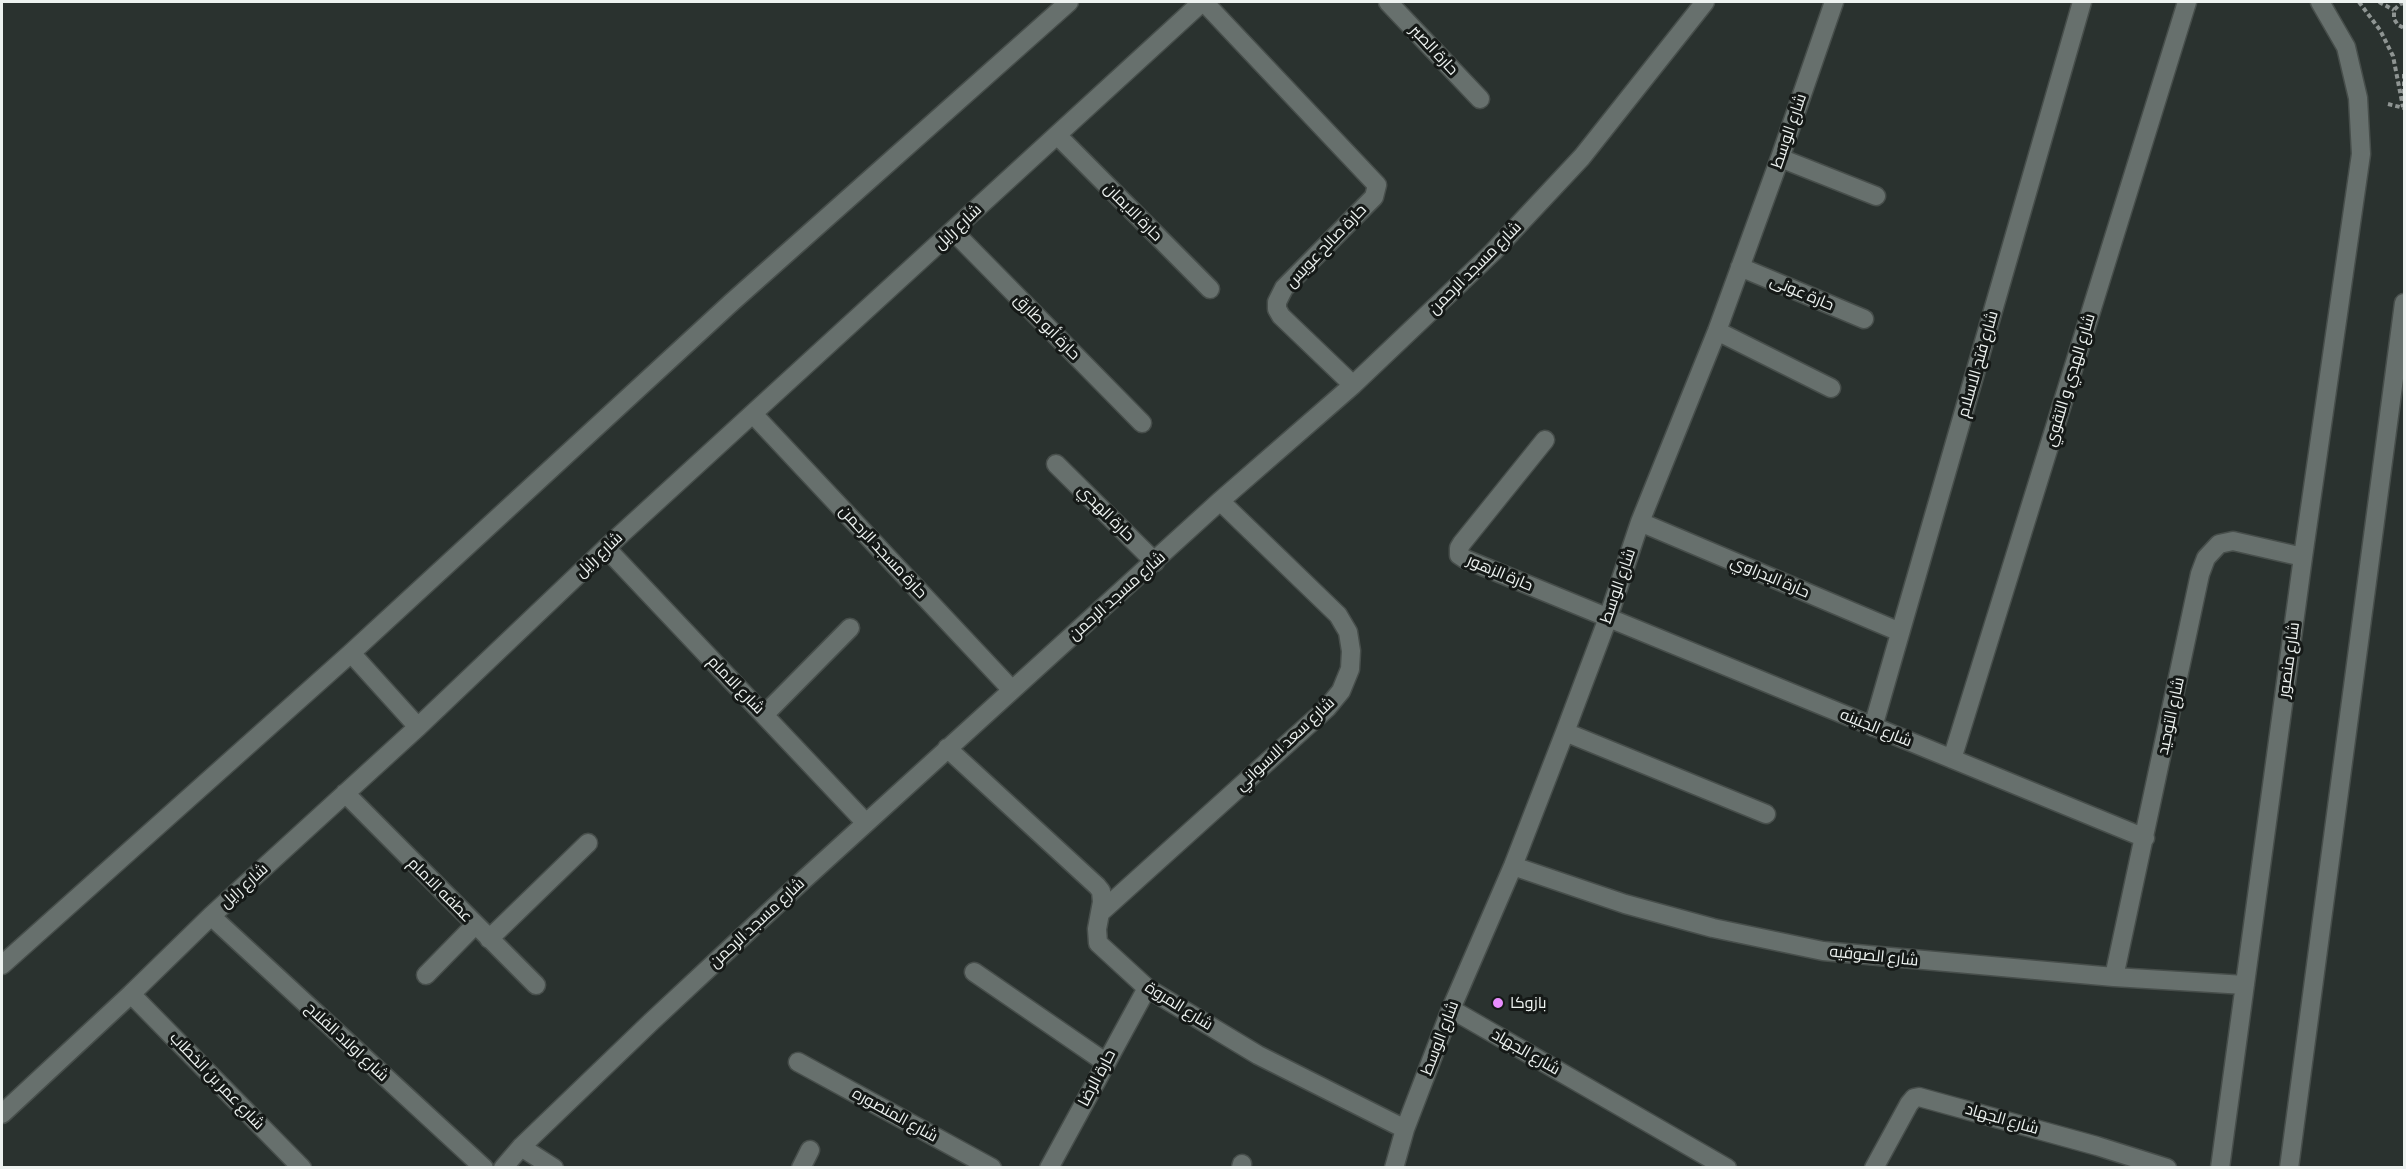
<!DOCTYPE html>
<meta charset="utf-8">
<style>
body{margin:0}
#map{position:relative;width:2406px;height:1169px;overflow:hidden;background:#2a322f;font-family:"Crimson Pro",serif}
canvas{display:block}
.frame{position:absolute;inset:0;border:3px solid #edf2f0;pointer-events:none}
</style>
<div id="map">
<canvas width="2406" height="1169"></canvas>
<div class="frame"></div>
</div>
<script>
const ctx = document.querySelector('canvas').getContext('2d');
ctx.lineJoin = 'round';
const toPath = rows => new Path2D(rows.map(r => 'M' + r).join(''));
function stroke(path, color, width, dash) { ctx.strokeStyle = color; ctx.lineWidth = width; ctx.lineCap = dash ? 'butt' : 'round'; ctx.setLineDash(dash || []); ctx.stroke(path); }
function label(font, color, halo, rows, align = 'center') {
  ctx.font = font + ' "Crimson Pro",Cairo,serif'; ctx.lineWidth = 6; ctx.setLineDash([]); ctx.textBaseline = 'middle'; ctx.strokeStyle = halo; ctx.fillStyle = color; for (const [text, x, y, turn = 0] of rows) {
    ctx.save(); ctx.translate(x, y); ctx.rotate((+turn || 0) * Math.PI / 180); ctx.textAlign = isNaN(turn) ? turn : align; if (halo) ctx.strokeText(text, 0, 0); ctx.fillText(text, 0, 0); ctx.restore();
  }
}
const minor = toPath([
 [1204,2,1377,185,1374,197,1284,288,1277,302,1277,309,1281,316,1353,385],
 [1388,2,1480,99],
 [1057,135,1210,289],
 [1780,158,1876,196],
 [953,231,1142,423],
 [1740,267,1864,319],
 [1717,331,1831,388],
 [753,414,1012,690],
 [1545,440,1462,543,1459,548,1459,555,1465,559,2145,838],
 [1056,464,1155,562],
 [1640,522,1900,632],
 [606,548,866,823],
 [351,653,418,727],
 [764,715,850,628],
 [1873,727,2082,2],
 [1565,732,1766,814],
 [947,748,1097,886,1101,891,1102,902,1097,929,1098,943,1147,988,1258,1055,1405,1129],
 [1952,759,2187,2],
 [345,793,536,985],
 [1513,866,1625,904,1713,928,1823,951,2114,977,2245,985],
 [1100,913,1327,708,1341,691,1350,669,1351,651,1348,632,1338,615,1220,501],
 [211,916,484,1168],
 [489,939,588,843],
 [2,965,351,653,732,302,1069,2],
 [974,972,1105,1062],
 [426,975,475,925],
 [2114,977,2200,574,2206,558,2219,544,2233,541,2303,557],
 [131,994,302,1168],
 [1451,1009,1727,1168],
 [798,1062,992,1168],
 [2,1114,131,994,211,916,418,727,606,548,1202,2],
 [521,1147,554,1168],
 [503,1168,521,1147,651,1022,798,885,1220,501,1353,385,1493,252,1582,157,1705,2],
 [801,1168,810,1150],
 [1049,1168,1147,988],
 [1241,1168,1242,1164],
 [1394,1168,1405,1129,1451,1009,1513,866,1565,732,1608,618,1640,522,1717,331,1780,158,1834,2],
 [1874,1168,1909,1104,1914,1098,1919,1097,2097,1146,2167,1168],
 [2220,1168,2303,557,2361,154,2358,98,2346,47,2320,2],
 [2289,1168,2404,303]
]);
stroke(minor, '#474e4b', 21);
stroke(toPath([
 [2359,2,2380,30,2393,56,2403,107],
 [2379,2,2394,10],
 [2404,3,2400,4,2394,10,2394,19,2398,25,2404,28],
 [2404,101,2404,74],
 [2388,104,2404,108]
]), '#8f9593', 4, [4.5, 3]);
stroke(minor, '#67706d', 18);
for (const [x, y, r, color] of [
 [1498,1003,6,"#e98dfe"]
]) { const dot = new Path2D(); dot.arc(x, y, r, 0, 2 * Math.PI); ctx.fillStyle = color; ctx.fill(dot); stroke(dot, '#151917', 2); }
label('16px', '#edf2f0', '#151917', [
 ["حارة الصبر",1434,50,47],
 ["شارع الوسط",1789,131,-71],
 ["حارة الايمان",1133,212,45],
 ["شارع رايل",958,227,-43],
 ["حارة صالح عويس",1326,246,-46],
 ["شارع مسجد الرحمن",1475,268,-45],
 ["حارة عونى",1802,293,23],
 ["حارة أبو طارق",1047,327,45],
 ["شارع فتح الاسلام",1978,364,-74],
 ["شارع الهدي و التقوي",2070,380,-73],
 ["حارة الهدي",1106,513,45],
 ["حارة مسجد الرحمن",883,552,47],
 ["شارع رايل",599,555,-43],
 ["حارة الزهور",1500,573,23],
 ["حارة البدراوي",1770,577,23],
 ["شارع الوسط",1618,586,-71],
 ["شارع مسجد الرحمن",1117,596,-42],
 ["شارع منصور",2289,660,-82],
 ["شارع الامام",736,685,46],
 ["شارع التوحيد",2171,716,-78],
 ["شارع الجنينه",1876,728,22],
 ["شارع سعد الاسواني",1285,744,-43],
 ["شارع رايل",244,886,-42],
 ["عطفه الامام",440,890,45],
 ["شارع مسجد الرحمن",757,923,-43],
 ["شارع الصوفيه",1874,956,6],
 ["شارع المروة",1179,1006,32],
 ["شارع الوسط",1440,1038,-69],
 ["شارع اولاد الفلاح",347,1042,43],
 ["شارع الجهاد",1526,1052,30],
 ["حارة الرضا",1097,1078,-62],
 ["شارع عمر بن الخطاب",217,1081,46],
 ["شارع المنصوره",895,1115,29],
 ["شارع الجهاد",2002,1119,16]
]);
label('16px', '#edf2f0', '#151917', [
 ["بازوكا",1510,1003]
], 'left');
</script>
